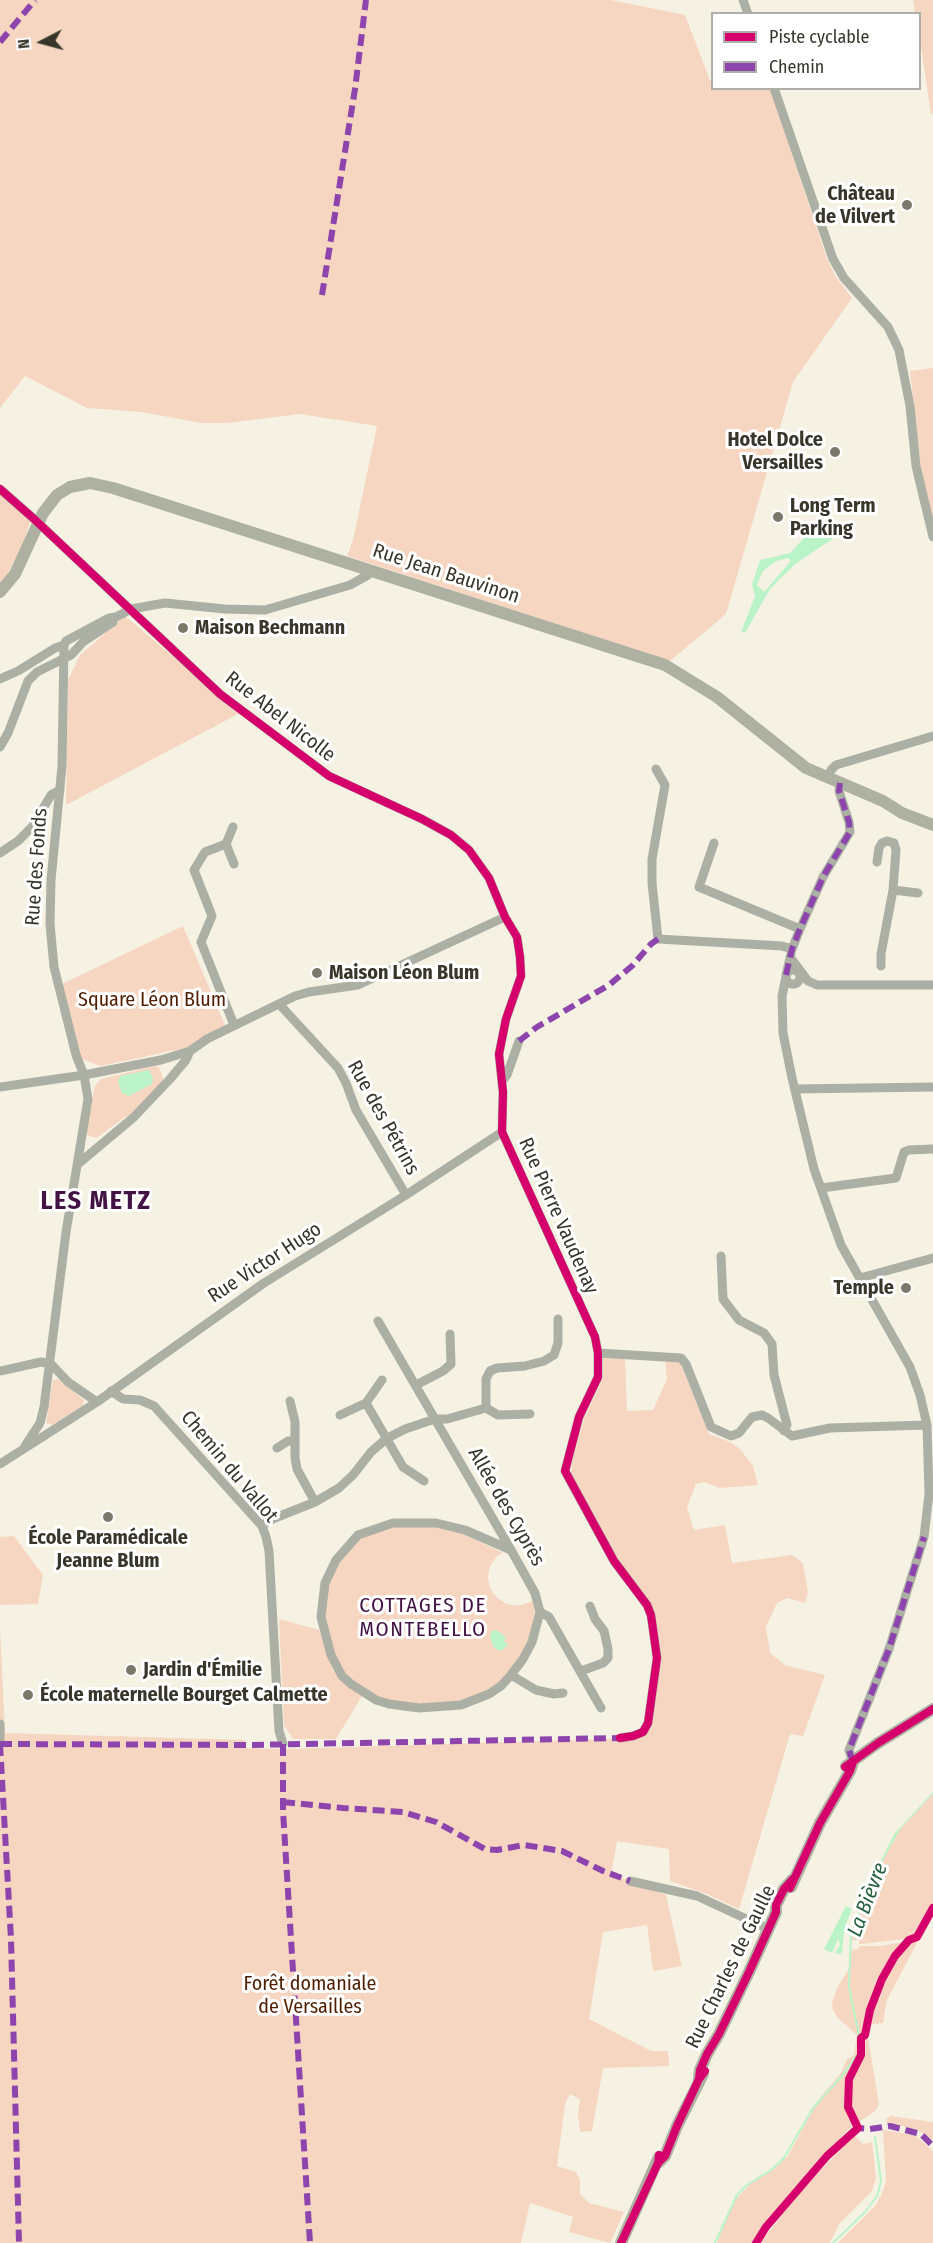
<!DOCTYPE html>
<meta charset="utf-8">
<style>
body{margin:0}
#map{position:relative;width:933px;height:2243px;overflow:hidden;background:#f5f2e3;font-family:"Fira Sans Condensed",sans-serif}
canvas{display:block}
.legend{position:absolute;left:711px;top:12px;width:210px;height:78px;box-sizing:border-box;background:#fff;border:2px solid #afafaa;margin:0;padding:8px 10px;list-style:none;font-size:18px;color:#38362b}
.legend li{display:flex;align-items:center;gap:12px;height:30px}
.legend b{width:30px;border:2px solid #afafaa}
.north{position:absolute;left:12px;top:12px;width:60px;height:60px;-webkit-text-stroke:4px #fff;paint-order:stroke;rotate:264deg;font-size:16px;font-weight:700;line-height:24px;text-align:center;color:#38362b}
.north::after{content:'';display:block;margin:auto;width:21px;height:27px;background:#38362b;clip-path:polygon(50% 0,100% 100%,50% 72%,0 100%)}
</style>
<div id="map">
<canvas width="933" height="2243"></canvas>
<ul class="legend">
<li><b style="height:8px;background:#d6006c"></b>Piste cyclable</li>
<li><b style="height:8px;background:#8e44ad"></b>Chemin</li>
</ul>
<div class="north">N</div>
</div>
<script>
const ctx = document.querySelector('canvas').getContext('2d');
ctx.lineJoin = 'round';
function fillPath(path, color) { ctx.fillStyle = color; ctx.fill(path, 'evenodd'); }
const toPath = rows => new Path2D(rows.map(r => 'M' + r).join(''));
function stroke(path, color, width, dash) { ctx.strokeStyle = color; ctx.lineWidth = width; ctx.lineCap = dash ? 'butt' : 'round'; ctx.setLineDash(dash || []); ctx.stroke(path); }
function label(font, color, halo, rows, align = 'center') {
  ctx.font = font + ' "Fira Sans Condensed",sans-serif'; ctx.lineWidth = 6; ctx.setLineDash([]); ctx.textBaseline = 'middle'; ctx.strokeStyle = halo; ctx.fillStyle = color; for (const [text, x, y, turn = 0] of rows) {
    ctx.save(); ctx.translate(x, y); ctx.rotate((+turn || 0) * Math.PI / 180); ctx.textAlign = isNaN(turn) ? turn : align; if (halo) ctx.strokeText(text, 0, 0); ctx.fillText(text, 0, 0); ctx.restore();
  }
}
fillPath(toPath([
 [0,0,611,0,685,15,710,80,712,80,712,88,770,89,827,259,836,277,852,298,793,382,726,614,670,661,347,556,353,540,377,426,300,414,227,423,202,423,141,412,87,408,25,376,0,408],
 [913,0,933,0,933,114,931,114,920,40,920,14,915,13],
 [933,368,933,521,921,469,910,371],
 [0,490,32,516,23,544,3,583,0,585],
 [125,616,240,713,66,805,68,680,80,655],
 [183,926,225,1025,189,1047,101,1066,81,1059,62,984],
 [154,1066,159,1067,164,1081,132,1116,126,1116,97,1138,89,1136,86,1133,95,1086,101,1079],
 [603,1357,625,1358,627,1411,653,1410,667,1379,665,1360,680,1362,709,1434,730,1442,740,1449,753,1466,758,1485,720,1488,704,1482,696,1484,687,1507,694,1530,725,1525,732,1563,792,1555,803,1563,808,1592,805,1603,787,1598,777,1603,766,1627,770,1653,785,1665,825,1675,803,1736,790,1734,739,1909,707,1894,670,1881,669,1849,617,1841,611,1874,666,1895,682,1966,653,1971,647,1925,603,1932,589,2019,651,2051,668,2051,669,2066,603,2068,592,2131,580,2132,578,2114,580,2099,570,2094,565,2104,557,2166,576,2172,580,2180,580,2194,589,2203,624,2212,610,2243,569,2232,573,2217,530,2203,521,2243,0,2243,0,1627,5,1733,245,1740,245,1748,286,1749,639,1738,651,1729,661,1656,655,1613,617,1558,571,1475,572,1462,584,1419,603,1378],
 [58,1379,84,1400,83,1406,52,1425,46,1423,53,1380],
 [397,1526,439,1527,457,1531,503,1553,497,1556,490,1566,488,1577,490,1588,497,1598,507,1604,518,1606,533,1601,535,1615,527,1643,519,1659,499,1684,466,1700,424,1705,394,1702,367,1692,346,1675,338,1664,325,1624,326,1595,334,1570,356,1541,366,1535],
 [14,1536,43,1575,38,1604,0,1605,0,1537],
 [279,1619,319,1630,333,1670,342,1682,362,1696,336,1739,293,1739,284,1725],
 [933,1794,933,1903,921,1930,912,1938,862,1944,859,1944,859,1940,852,1940,851,1934,861,1908,885,1856,901,1828],
 [919,1939,887,2000,883,2023,866,2025,879,2104,876,2110,849,2129,816,2163,768,2221,753,2243,717,2243,734,2201,749,2185,773,2170,787,2157,819,2099,841,2073,847,2059,854,2056,857,2035,837,2017,833,2010,832,2002,838,1986,849,1969,852,1950,858,1949,859,1946,881,1946],
 [891,2116,933,2122,933,2140,916,2129,887,2123,886,2119],
 [883,2130,915,2135,933,2151,933,2243,838,2243,876,2205,883,2191,886,2181],
 [854,2135,863,2144,872,2142,876,2178,872,2191,839,2224,830,2243,760,2243,801,2191]
]), '#f6d6c0');
fillPath(toPath([
 [839,526,846,530,795,564,770,589,745,633,741,632,755,596,752,584,760,560,790,553,808,534],
 [789,558,790,562,764,592,757,585,763,571,776,561],
 [149,1070,153,1078,152,1084,129,1096,122,1093,118,1082,120,1076],
 [496,1630,506,1637,504,1641,508,1645,501,1651,494,1648,490,1637,492,1631],
 [933,1792,933,1794,901,1828,885,1856,851,1934,849,1935,873,1876,895,1833],
 [846,1906,852,1909,845,1926,842,1952,840,1954,835,1953,840,1945,838,1939,832,1953,824,1949]
]), '#baf3c8');
stroke(toPath([
 [715,2243,737,2195,747,2185,771,2170,784,2158,813,2108,841,2077,859,2052,860,2041,849,1987,851,1933],
 [833,2243,865,2212,877,2196,881,2181,875,2137]
]), '#baf3c8', 2);
stroke(toPath([
 [743,0,748,14],
 [774,88,833,259,844,278,888,327,899,350,910,406,916,466,933,537],
 [0,489,33,518,220,694,329,776,422,819,451,835,469,850,489,878,505,917,517,937,520,957,521,976,506,1019,499,1054,503,1092,502,1132,595,1337,598,1353,598,1377,579,1417,565,1471,614,1561,647,1605,651,1615,657,1658,648,1723,643,1732,633,1736,620,1738],
 [0,679,18,671,55,648,64,645,66,641,109,618,116,617,131,609,165,603,225,609,265,610,350,585,368,575,370,570],
 [0,747,8,733,28,681,37,672,71,655,83,642,113,622],
 [656,769,665,785,652,859,652,883,658,939,782,946,792,949],
 [828,778,831,770,836,765,933,736],
 [233,827,226,844,205,852,194,870,212,916,201,942,234,1025],
 [714,843,699,887,800,929],
 [226,844,234,864],
 [0,853,18,841,32,827,51,795,60,790],
 [877,862,879,848,882,843,887,841,894,843,896,850,893,890,881,954,881,966],
 [893,890,918,893],
 [790,957,808,981,817,985,933,985],
 '786 977a7 7 0 1 1 14 0a7 7 0 1 1-14 0Z',
 [786,975,792,949,800,929,823,877,850,832,849,822,839,791,840,783],
 [786,977,782,996,783,1033,792,1078,814,1169,841,1245,910,1367,920,1395,927,1425,929,1494,924,1537,889,1649,849,1750,853,1762],
 [280,1005,338,1068,346,1083,356,1110,406,1195],
 [502,1082,507,1075,519,1041],
 [0,1087,84,1075,161,1060,190,1051,207,1039,295,996,309,992,358,985,505,917],
 [795,1089,933,1087],
 [78,1164,134,1117,170,1079,186,1060,190,1051],
 [821,1188,896,1178,904,1152,909,1150,933,1149],
 [721,1256,723,1299,739,1320,764,1333,772,1344,774,1375,787,1425,784,1431],
 [860,1278,933,1258],
 [378,1321,511,1550,535,1593,540,1612,549,1617,601,1708],
 [598,1353,681,1358,686,1364,711,1427,731,1436,739,1433,752,1417,762,1415,768,1418,792,1436,830,1428,927,1425],
 [51,1364,68,1382,97,1402],
 [0,1371,41,1362,51,1364],
 [416,1385,443,1371,451,1364,450,1334],
 [111,1391,123,1399,140,1400,154,1406,262,1526,266,1537,269,1551,279,1731,283,1744],
 [290,1401,295,1422,295,1458,297,1469,315,1502],
 [366,1403,382,1380],
 [486,1408,486,1379,490,1371,497,1368,525,1366,544,1361,554,1355,558,1343,558,1319],
 [340,1415,366,1403,403,1467,424,1481],
 [25,1446,40,1423,44,1407,66,1232,88,1099,84,1075,76,1055,54,967,50,924,51,880,62,766,64,645],
 [277,1448,288,1441,295,1441],
 [0,1464,97,1402,264,1283,406,1195,502,1132],
 [262,1526,270,1520,315,1502,339,1488,353,1475,371,1452,386,1439,405,1429,435,1419,447,1419,486,1408,498,1415,530,1414],
 [511,1550,465,1530,436,1523,393,1523,358,1535,336,1560,325,1583,321,1617,331,1655,342,1676,351,1684,376,1700,389,1704,419,1708,461,1705,489,1694,501,1686,511,1675,523,1659,532,1642,540,1612],
 [581,1671,603,1663,608,1658,608,1649,604,1631,595,1619,590,1606],
 [511,1675,536,1690,554,1694,563,1693],
 [0,1724,0,1744],
 [630,1881,697,1896,768,1929]
]), '#acb0a4', 9);
stroke(toPath([
 [0,592,15,574,43,513,57,495,70,487,90,483,113,488,665,665,717,697,806,768,883,801,902,813,933,825],
 [846,1766,878,1743,933,1709],
 [791,1887,820,1823,850,1771,853,1762],
 [699,2079,700,2070,707,2054,719,2034,749,1972,776,1912,776,1905,784,1889,793,1879],
 [658,2163,665,2156,677,2126,703,2074],
 [621,2243,659,2157]
]), '#aeb1a2', 12);
stroke(toPath([
 [0,42,35,0],
 [322,295,355,89,366,0],
 [786,975,792,949,800,929,823,877,850,832,849,822,839,791,840,783],
 [519,1041,537,1027,609,985,632,966,651,944,658,939],
 [0,1744,249,1745,620,1738],
 [0,1744,11,1939,19,2243],
 [283,1744,283,1811,310,2243],
 [853,1762,849,1750,889,1649,924,1537],
 [283,1802,343,1808,403,1812,436,1822,485,1849,497,1850,524,1845,562,1851,603,1871,630,1881],
 [855,2123,858,2128,870,2129,890,2126,921,2134,933,2146]
]), '#8e44ad', 6, [12, 6]);
stroke(toPath([
 [0,489,33,518,220,694,329,776,422,819,451,835,469,850,489,878,505,917,517,937,520,957,521,976,506,1019,499,1054,503,1092,502,1132,595,1337,598,1353,598,1377,579,1417,565,1471,614,1561,647,1605,651,1615,657,1658,648,1723,643,1732,633,1736,620,1738],
 [845,1767,878,1743,933,1709],
 [790,1888,820,1823,850,1771,853,1762],
 [699,2079,700,2070,707,2054,719,2034,749,1972,776,1912,776,1905,784,1889,793,1879],
 [658,2163,665,2156,677,2126,699,2079,705,2071],
 [621,2243,658,2163,659,2155],
 [756,2243,766,2227,827,2156,858,2128,848,2107,849,2079,861,2055,861,2038,865,2035,870,2010,882,1979,895,1956,909,1940,917,1937,933,1908]
]), '#d6006c', 8);
for (const [x, y, r, color] of [
 [907,205,6,"#7a786b"],
 [835,452,6,"#7a786b"],
 [778,517,6,"#7a786b"],
 [183,628,6,"#7a786b"],
 [317,973,6,"#7a786b"],
 [906,1288,6,"#7a786b"],
 [108,1517,6,"#7a786b"],
 [131,1670,6,"#7a786b"],
 [28,1695,6,"#7a786b"]
]) { const dot = new Path2D(); dot.arc(x, y, r, 0, 2 * Math.PI); ctx.fillStyle = color; ctx.fill(dot); stroke(dot, '#fff', 2); }
label('bold 20px', '#38362b', '#fff', [
 ["Château",895,194,"right"],
 ["de Vilvert",895,217,"right"],
 ["Hotel Dolce",823,440,"right"],
 ["Versailles",823,463,"right"],
 ["Long Term",790,506],
 ["Parking",790,529],
 ["Maison Bechmann",195,628],
 ["Maison Léon Blum",329,973],
 ["Temple",894,1288,"right"],
 ["École Paramédicale",108,1538,"center"],
 ["Jeanne Blum",108,1561,"center"],
 ["Jardin d'Émilie",143,1670],
 ["École maternelle Bourget Calmette",40,1695]
], 'left');
label('20px', '#38362b', '#fff', [
 ["Rue Jean Bauvinon",446,574,18],
 ["Rue Abel Nicolle",280,717,38],
 ["Rue des Fonds",37,867,-86],
 ["Rue des Pétrins",383,1118,61],
 ["Rue Pierre Vaudenay",558,1216,66],
 ["Rue Victor Hugo",265,1263,-33],
 ["Chemin du Vallot",229,1467,50],
 ["Allée des Cyprès",506,1507,60],
 ["Rue Charles de Gaulle",731,1967,-64]
]);
label('20px', '#501e00', '#fff', [
 ["Square Léon Blum",152,1000],
 ["Forêt domaniale",310,1984],
 ["de Versailles",310,2007]
]);
ctx.letterSpacing = '1.5px';
label('21px', '#431344', '#fff', [
 ["COTTAGES DE",423,1606],
 ["MONTEBELLO",423,1630]
]);
ctx.letterSpacing = '0px';
label('italic 21px', '#24603d', '#fff', [
 ["La Bièvre",868,1900,-69]
]);
ctx.letterSpacing = '1.5px';
label('bold 26px', '#431344', '#fff', [
 ["LES METZ",96,1202]
]);
ctx.letterSpacing = '0px';
</script>
